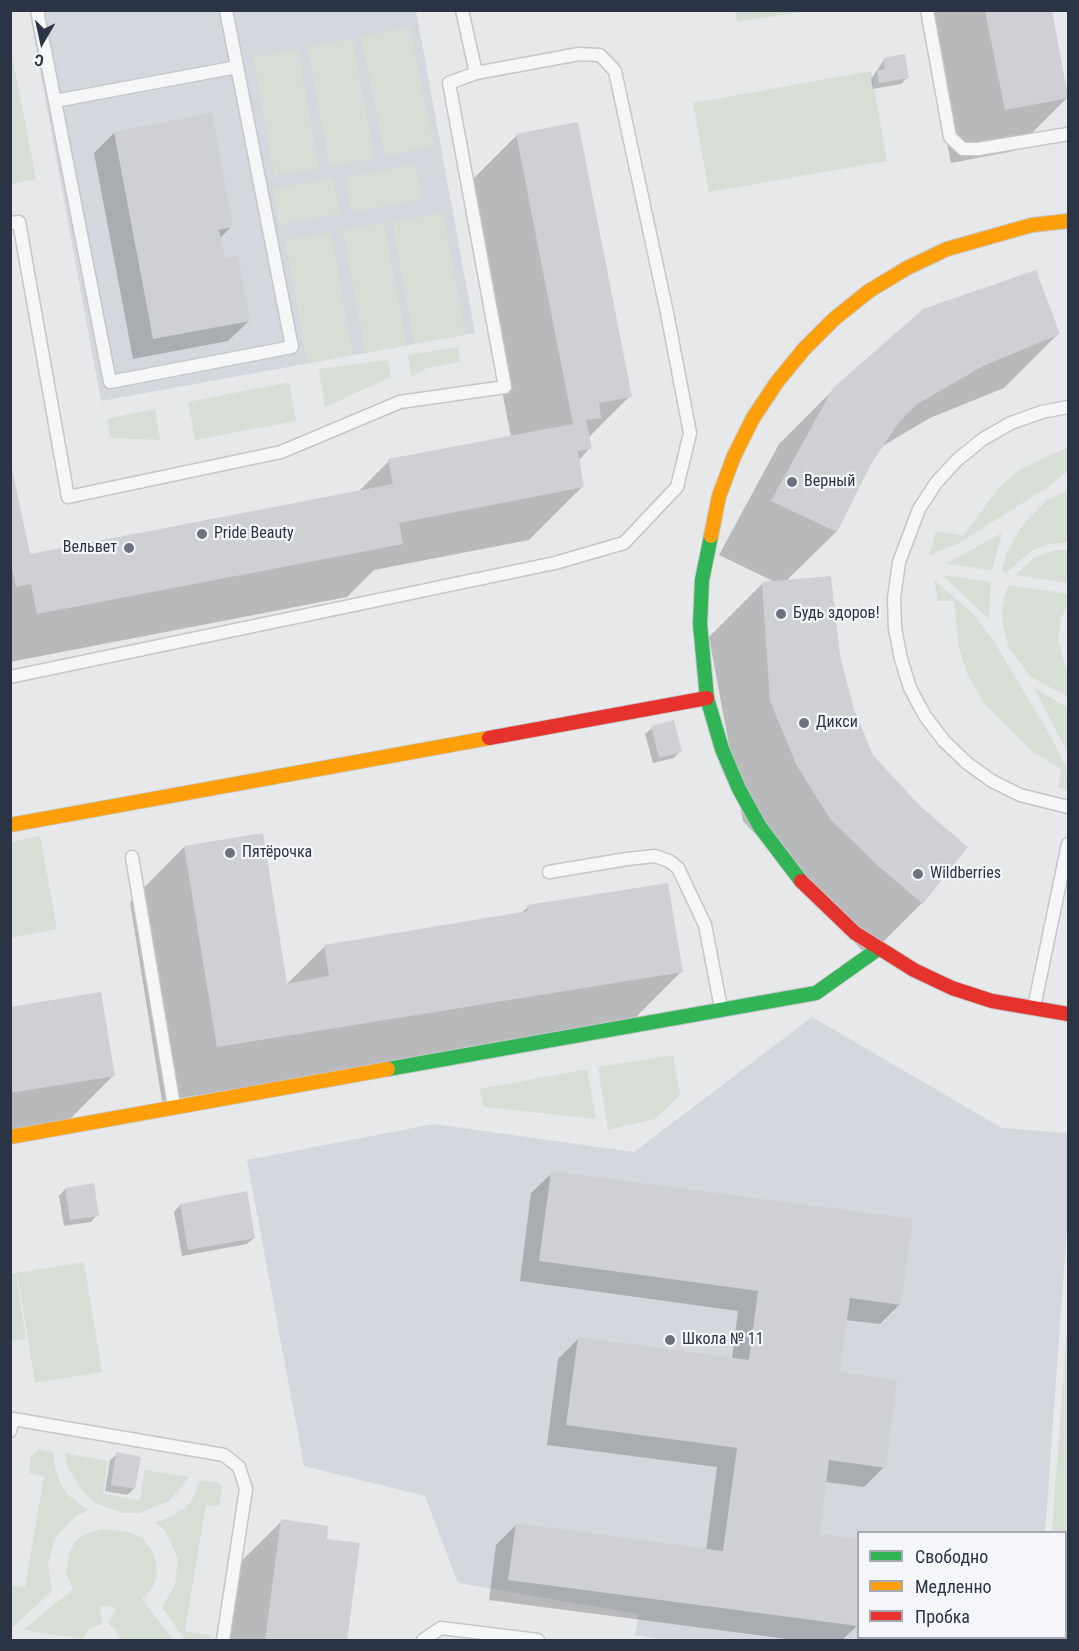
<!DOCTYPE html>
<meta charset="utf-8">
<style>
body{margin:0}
#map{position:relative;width:1079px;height:1651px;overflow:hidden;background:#e6e8ea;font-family:"Roboto Condensed",sans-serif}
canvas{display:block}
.frame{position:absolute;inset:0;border:12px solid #2b3445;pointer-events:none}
.legend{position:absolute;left:857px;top:1531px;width:210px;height:108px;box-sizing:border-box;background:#f4f6f9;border:2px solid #a4a8b1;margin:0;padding:8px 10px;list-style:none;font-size:18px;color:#2b3445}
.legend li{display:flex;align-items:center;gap:12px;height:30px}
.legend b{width:30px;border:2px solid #a4a8b1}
.north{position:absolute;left:12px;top:12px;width:60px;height:60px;-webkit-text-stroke:4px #f4f6f9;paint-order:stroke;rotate:189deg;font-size:16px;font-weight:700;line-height:24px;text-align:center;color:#2b3445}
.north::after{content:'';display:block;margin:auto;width:21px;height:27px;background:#2b3445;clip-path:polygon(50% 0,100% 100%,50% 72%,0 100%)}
</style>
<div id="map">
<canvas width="1079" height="1651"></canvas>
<div class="frame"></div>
<ul class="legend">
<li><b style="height:8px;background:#30b455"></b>Свободно</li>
<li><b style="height:8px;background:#ff9f0a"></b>Медленно</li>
<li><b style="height:8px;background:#e5322d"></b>Пробка</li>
</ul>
<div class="north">С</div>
</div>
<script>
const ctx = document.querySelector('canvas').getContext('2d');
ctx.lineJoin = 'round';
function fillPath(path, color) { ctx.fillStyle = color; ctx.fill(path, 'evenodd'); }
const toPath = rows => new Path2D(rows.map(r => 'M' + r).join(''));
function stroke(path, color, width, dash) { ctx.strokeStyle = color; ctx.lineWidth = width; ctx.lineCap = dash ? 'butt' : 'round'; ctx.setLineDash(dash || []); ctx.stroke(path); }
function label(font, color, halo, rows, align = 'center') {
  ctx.font = font + ' "Roboto Condensed",sans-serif'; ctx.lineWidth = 4.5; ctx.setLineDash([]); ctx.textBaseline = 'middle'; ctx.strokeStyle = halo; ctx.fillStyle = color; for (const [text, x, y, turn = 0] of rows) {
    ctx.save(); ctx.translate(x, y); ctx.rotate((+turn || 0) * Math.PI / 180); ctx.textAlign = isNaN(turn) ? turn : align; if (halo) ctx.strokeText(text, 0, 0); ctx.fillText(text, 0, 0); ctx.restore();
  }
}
fillPath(toPath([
 [58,10,416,11,475,333,101,401,30,16],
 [812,1017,1002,1128,1068,1133,1068,1215,1045,1532,858,1532,858,1638,1038,1638,1038,1640,664,1640,635,1635,639,1614,458,1583,425,1496,304,1466,247,1160,434,1124,634,1152]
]), '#d4d7dd');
fillPath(toPath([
 [735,10,807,10,807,11,737,22],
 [410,27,434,146,385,156,361,37],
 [352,38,375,158,330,166,307,47],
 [11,50,36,179,11,184,10,184],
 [298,50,319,168,274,176,253,57],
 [871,71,887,161,709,192,693,103],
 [415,164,422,199,352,212,345,178],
 [333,178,340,214,279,225,273,189],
 [443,212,466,334,414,344,392,222],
 [384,223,407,345,365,353,343,230],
 [331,232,353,355,307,363,285,241],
 [458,347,460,362,427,368,411,377,408,355],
 [388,360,391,377,325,407,319,369],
 [289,382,296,421,195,440,188,402],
 [155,409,160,440,111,438,107,419],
 [1068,447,1068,471,1048,487,959,543,929,555,936,531,963,536,999,487,1021,469],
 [1068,490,1068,542,1049,544,1031,551,1006,573,1002,569,1006,554,1022,526,1047,500],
 [1002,533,992,570,946,564],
 [1056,550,1068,550,1068,583,1015,575,1035,557],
 [942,575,991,582,989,619],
 [934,580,974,615,995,643,1050,735,1068,771,1068,790,1058,787,1061,769,1031,750,985,704,968,676,959,648,954,601,938,601],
 [1008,585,1068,594,1068,603,1061,619,1058,641,1068,675,1068,697,1031,677,1009,648,1003,626,1002,607],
 [1034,688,1068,708,1068,753],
 [40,836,57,929,11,938,11,842],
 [673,1055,680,1095,655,1119,608,1130,598,1067],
 [587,1069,596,1119,484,1107,480,1089],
 [84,1262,102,1372,35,1383,17,1273],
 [11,1273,16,1273,26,1339,11,1341],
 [1068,1315,1068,1640,1043,1640,1044,1638,1066,1638,1066,1532,1052,1532],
 [38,1449,53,1452,55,1469,61,1484,68,1495,88,1510,75,1517,55,1538,48,1565,52,1591,11,1629,11,1585,25,1587,44,1476,29,1473,31,1457],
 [65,1453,108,1461,103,1494,140,1500,145,1470,189,1477,169,1501,139,1513,123,1513,95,1503,84,1493,68,1468],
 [200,1480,218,1483,222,1487,219,1506,206,1505,185,1631,210,1635,209,1640,185,1640,162,1607,175,1585,178,1558,166,1532,156,1522,166,1519,185,1508,192,1500],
 [102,1529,129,1532,142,1538,151,1549,156,1561,157,1575,153,1587,142,1599,173,1640,120,1640,118,1633,108,1623,117,1608,100,1605,102,1624,90,1628,83,1639,23,1630,73,1589,66,1572,70,1550,77,1540,87,1533]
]), '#d6ded6');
fillPath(toPath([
 [921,10,1050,10,1068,97,1014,151,951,163],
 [884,60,908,77,901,84,873,89,871,79],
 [114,133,231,227,220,238,224,259,249,321,228,341,133,359,94,153],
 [517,135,630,396,588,438,590,448,578,461,583,486,529,540,374,570,347,597,10,662,10,461,29,555,358,492,389,461,511,437,463,189],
 [1058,334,1004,388,930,418,881,447,858,482,836,532,786,581,839,656,853,709,872,755,905,793,966,847,922,903,868,957,743,821,709,637,763,583,775,582,719,555,779,444,834,389],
 [652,728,680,751,674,758,653,763,645,734],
 [184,847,286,985,325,946,520,914,528,907,681,972,627,1026,162,1101,130,902],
 [10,1009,114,1075,59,1130,10,1138],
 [552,1173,900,1304,880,1324,845,1320,838,1373,884,1467,864,1487,825,1482,818,1535,858,1541,857,1626,842,1640,795,1640,489,1600,496,1545,516,1525,706,1550,717,1467,547,1445,558,1359,579,1338,732,1359,738,1311,520,1281,531,1193],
 [65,1189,97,1215,91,1222,64,1226,59,1196],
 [180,1205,254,1238,247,1244,182,1256,174,1212],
 [117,1454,134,1489,127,1495,105,1491,110,1460],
 [282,1521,325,1540,358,1544,346,1640,219,1640,227,1575]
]), '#0003');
fillPath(toPath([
 [985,10,1052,10,1068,98,1005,110],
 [905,54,909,78,879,83,877,71,885,69,883,58],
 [212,113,233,227,219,230,225,258,238,255,250,321,153,339,114,132],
 [578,122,632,397,599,403,601,418,586,420,592,449,578,451,584,487,399,523,403,544,37,614,31,584,16,587,10,558,10,459,30,554,393,484,388,459,573,424,516,134],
 [1036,270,1060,334,985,365,917,404,899,422,871,464,837,532,771,501,833,388,923,309],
 [831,576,840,656,854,709,873,755,922,808,968,847,923,904,877,865,831,820,797,766,770,701,762,582],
 [674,720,682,752,659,758,651,726],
 [263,833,287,984,329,976,324,945,528,911,527,905,668,883,683,972,217,1047,184,846],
 [101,992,115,1076,10,1093,10,1007],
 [551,1171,913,1219,901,1305,850,1298,840,1372,897,1380,886,1468,829,1460,820,1534,858,1539,858,1626,508,1580,516,1523,723,1551,737,1448,566,1425,578,1337,749,1360,758,1291,539,1261],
 [94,1183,99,1216,70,1220,65,1188],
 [247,1191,255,1238,188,1250,180,1204],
 [116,1452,141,1457,135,1489,111,1485],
 [281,1519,328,1526,327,1539,360,1543,347,1640,265,1640]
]), '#ced0d3');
const lane = toPath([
 [37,10,110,382,292,347,226,10],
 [462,10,476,73],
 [927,10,950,137,963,149,978,149,1068,134],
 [55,101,237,67],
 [10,223,19,222,68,497,281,452,400,402,505,387,449,83,476,73,579,54,600,55,615,71,667,313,690,433,677,487,624,543,555,563,10,677],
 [1068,407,1042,412,1011,423,983,439,957,460,936,483,919,509,899,562,894,598,895,628,901,659,910,688,925,716,944,741,967,763,992,781,1020,795,1068,807],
 [132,857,174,1106],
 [549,872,627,859,655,856,669,861,678,868,705,925,721,1008],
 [1034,1007,1068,844],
 [10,1431,13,1419,224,1455,239,1467,246,1489,223,1640],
 [423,1640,441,1628,538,1640]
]);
const fast = toPath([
 [711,536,702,580,700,624,707,698,722,749,739,789,760,827,801,881],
 [388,1069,816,993,878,949]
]);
const slow = toPath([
 [711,536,719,496,734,456,753,418,777,382,804,349,834,319,869,291,907,268,947,249,1032,225,1068,221],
 [10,825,489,738],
 [10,1137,388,1069]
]);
const jam = toPath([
 [489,738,707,698],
 [801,881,855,933,914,970,952,988,992,1001,1068,1014]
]);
stroke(lane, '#c4c6c8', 15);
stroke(fast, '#c4c6c8', 16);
stroke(slow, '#c4c6c8', 16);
stroke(jam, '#c4c6c8', 16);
stroke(lane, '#f5f6f7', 12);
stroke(fast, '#30b455', 14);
stroke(slow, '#ff9f0a', 14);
stroke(jam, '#e5322d', 14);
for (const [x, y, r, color] of [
 [792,482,6,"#6c737f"],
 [202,534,6,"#6c737f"],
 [129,548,6,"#6c737f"],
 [781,614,6,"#6c737f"],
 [804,723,6,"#6c737f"],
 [230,853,6,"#6c737f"],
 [918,874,6,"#6c737f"],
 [670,1340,6,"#6c737f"]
]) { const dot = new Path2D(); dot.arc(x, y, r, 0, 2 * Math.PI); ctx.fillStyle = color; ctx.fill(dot); stroke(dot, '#f4f6f9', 2); }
label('16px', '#2b3445', '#f4f6f9', [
 ["Верный",804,482],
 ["Pride Beauty",214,534],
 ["Вельвет",117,548,"right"],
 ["Будь здоров!",793,614],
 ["Дикси",816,723],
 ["Пятёрочка",242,853],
 ["Wildberries",930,874],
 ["Школа № 11",682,1340]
], 'left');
</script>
